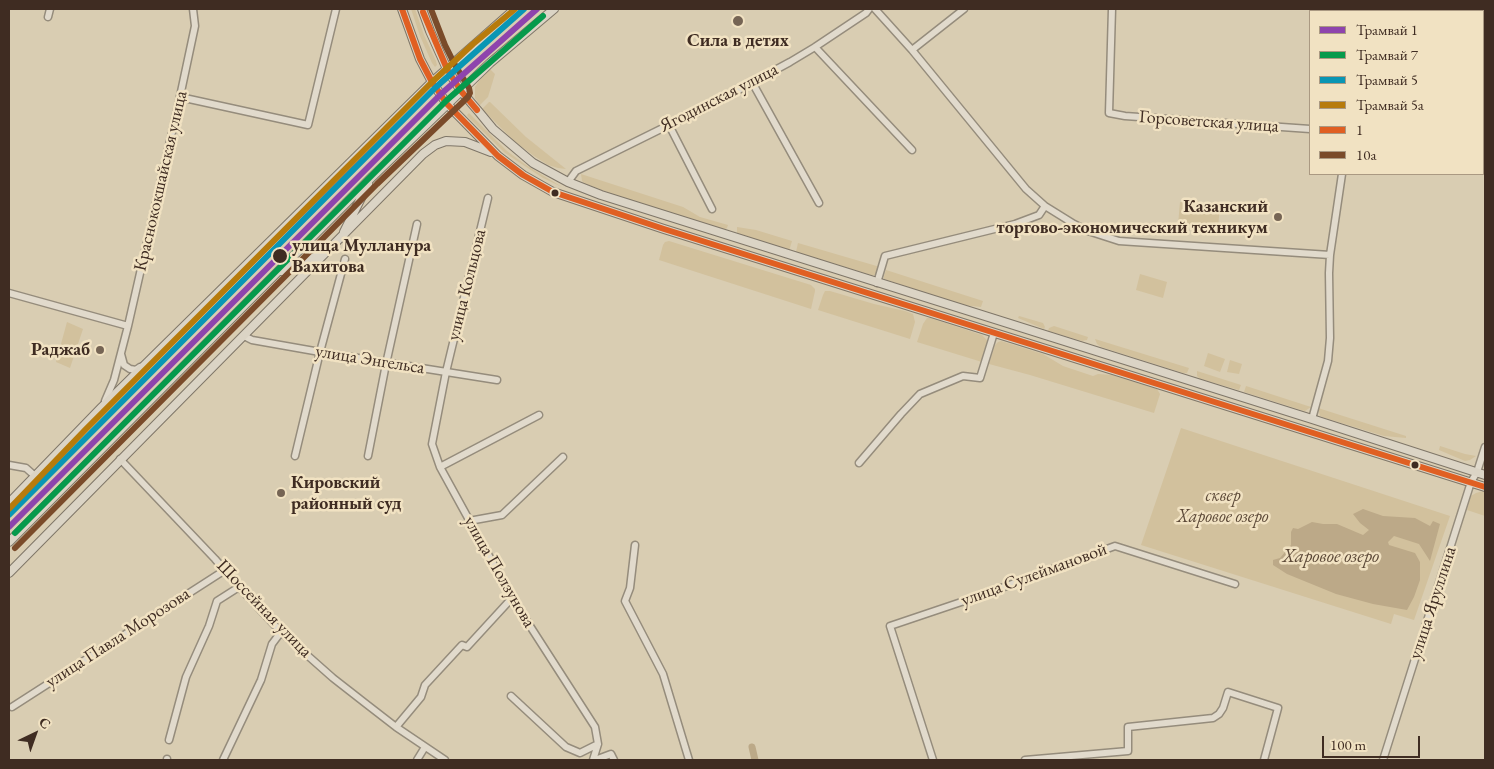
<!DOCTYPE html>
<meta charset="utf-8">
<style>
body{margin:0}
#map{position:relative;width:1494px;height:769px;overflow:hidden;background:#d9cdb2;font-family:"EB Garamond",serif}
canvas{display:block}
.frame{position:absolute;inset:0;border:10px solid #3f2c22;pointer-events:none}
.legend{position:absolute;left:1309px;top:10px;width:175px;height:165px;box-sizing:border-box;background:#f1e2c2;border:1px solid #aa9982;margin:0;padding:6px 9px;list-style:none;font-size:15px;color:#3f2c22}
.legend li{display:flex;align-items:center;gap:10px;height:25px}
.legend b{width:25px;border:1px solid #aa9982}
.north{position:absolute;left:10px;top:709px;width:50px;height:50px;-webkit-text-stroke:4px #f1e2c2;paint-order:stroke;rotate:42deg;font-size:14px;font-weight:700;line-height:20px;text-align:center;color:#3f2c22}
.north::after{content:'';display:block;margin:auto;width:18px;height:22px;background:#3f2c22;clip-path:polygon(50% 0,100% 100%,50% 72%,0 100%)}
.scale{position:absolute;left:1322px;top:736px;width:98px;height:22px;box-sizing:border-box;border:2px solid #3f2c22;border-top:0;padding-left:6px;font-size:15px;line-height:18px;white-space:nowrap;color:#3f2c22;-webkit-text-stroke:4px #f1e2c2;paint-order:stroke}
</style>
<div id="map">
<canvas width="1494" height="769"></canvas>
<div class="frame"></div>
<ul class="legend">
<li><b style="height:6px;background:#8e44ad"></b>Трамвай 1</li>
<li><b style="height:6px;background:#069a4c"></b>Трамвай 7</li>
<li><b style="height:6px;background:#0996b4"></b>Трамвай 5</li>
<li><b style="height:6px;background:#b77b0c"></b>Трамвай 5а</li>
<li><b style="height:6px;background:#e05f22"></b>1</li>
<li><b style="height:6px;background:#7a4b2a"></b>10а</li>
</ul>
<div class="north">С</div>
<div class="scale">100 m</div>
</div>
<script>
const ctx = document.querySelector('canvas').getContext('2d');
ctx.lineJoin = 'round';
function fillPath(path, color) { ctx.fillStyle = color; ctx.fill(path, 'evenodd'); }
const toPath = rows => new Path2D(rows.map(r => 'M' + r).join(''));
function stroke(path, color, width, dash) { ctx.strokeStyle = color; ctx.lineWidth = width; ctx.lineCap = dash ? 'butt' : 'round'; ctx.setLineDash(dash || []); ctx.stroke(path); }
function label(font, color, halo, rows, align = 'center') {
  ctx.font = font + ' "EB Garamond",serif'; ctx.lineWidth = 5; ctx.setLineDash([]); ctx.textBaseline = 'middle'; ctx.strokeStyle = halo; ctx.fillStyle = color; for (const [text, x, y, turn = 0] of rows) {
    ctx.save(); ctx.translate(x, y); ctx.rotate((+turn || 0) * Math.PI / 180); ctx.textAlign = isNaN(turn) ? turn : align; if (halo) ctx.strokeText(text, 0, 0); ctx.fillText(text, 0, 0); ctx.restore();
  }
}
fillPath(toPath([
 [411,9,415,9,424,35,436,61,437,65,435,67,432,63,420,36],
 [490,69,495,74,488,97,480,105,475,98,475,87,479,81],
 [489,102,490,102,526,137,566,169,558,168,548,165,534,156,514,141,482,109],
 [469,113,507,151,526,165,562,187,543,178,505,153,468,117,467,115],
 [581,174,683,207,700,217,728,225,727,228,724,230,622,198,584,183,582,181],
 [1180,202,1220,205,1218,228,1178,225],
 [737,227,756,230,792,241,789,251,737,233],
 [669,241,811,285,815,289,815,291,811,309,659,260,663,245,665,242],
 [798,243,880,267,875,275,871,275,796,252],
 [886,270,983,301,981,307,962,305,884,279,884,276],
 [1140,274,1167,282,1163,298,1136,290],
 [825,291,830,291,874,304,905,311,913,314,915,322,910,339,818,310,823,295],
 [1019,316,1043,323,1045,327,1044,329,1018,318],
 [927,318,930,318,982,335,987,340,987,345,982,362,917,342,923,324],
 [67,322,83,329,70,368,56,362],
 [1054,326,1088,337,1087,340,1082,341,1048,331,1049,328],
 [1095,339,1189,368,1187,373,1183,373,1101,347,1097,344],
 [1001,341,1043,354,1063,366,1093,376,1098,374,1112,375,1157,389,1160,394,1154,413,1030,375,989,364,995,345,998,342],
 [1208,353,1225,359,1220,372,1204,366],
 [1230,360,1242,364,1239,374,1227,372],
 [1197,371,1241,385,1239,390,1200,379,1197,376],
 [1246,386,1311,407,1305,411,1301,410,1244,392],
 [1318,408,1406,436,1406,438,1384,436,1325,418,1320,416],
 [1181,428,1450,516,1414,620,1394,614,1391,624,1141,545],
 [1440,446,1465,454,1476,456,1470,460,1465,461,1439,450],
 [1483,491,1485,492,1485,516,1467,510,1471,496,1476,493]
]), '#d2c19d');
fillPath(toPath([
 [1363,509,1383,516,1415,518,1430,526,1433,521,1440,524,1430,561,1419,544,1394,536,1388,542,1389,545,1415,553,1420,562,1420,580,1414,597,1407,610,1373,604,1336,594,1287,574,1273,565,1273,560,1280,558,1291,545,1291,532,1293,528,1298,529,1312,522,1323,524,1337,524,1363,535,1369,530,1360,523,1353,514]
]), '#bca988');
stroke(toPath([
 [752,747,755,760]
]), '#bca988', 7);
const minor = toPath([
 [875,9,912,50,1026,189,1045,206,1074,224,1088,231,1119,241,1330,255],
 [1112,9,1109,113,1125,116,1310,129],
 [1366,11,1366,9],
 [48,17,50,9],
 [815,47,912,150],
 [912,50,964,9],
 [752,82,819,203],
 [180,97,308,125,336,9],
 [1483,109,1485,107],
 [669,125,712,209],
 [568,182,576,171,669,125,696,113,790,62,815,47,866,13,869,9],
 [488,198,446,372,432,444,440,467,512,598,595,727,598,744,593,760],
 [877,283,885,256,1015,224,1039,215,1045,206],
 [9,293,128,326],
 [244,336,252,340,320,352,497,380],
 [121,354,124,365,130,369,136,370,140,367],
 [105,401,114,380,128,326,178,106,195,26,193,9],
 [1312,419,1328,361,1330,338,1329,273,1330,255,1342,174],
 [295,456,320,352,345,259],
 [368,456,386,364,417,224],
 [120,459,215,559,239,587,281,632,333,678,365,703,396,727,445,760],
 [859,463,901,414,920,394,963,376,980,378,994,333],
 [9,465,26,468,35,476],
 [440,467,539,415],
 [469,521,502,515,563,457],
 [635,545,630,588,625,601,663,674,689,760],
 [511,696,566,747,580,753,598,744],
 [12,707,225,570],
 [396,727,421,697,425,685,462,645,467,647,512,598],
 [169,740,186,677,209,626,217,601,239,587],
 [167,760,167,759],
 [223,760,261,680,272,644,281,632],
 [417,760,425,747],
 [595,760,611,754,614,760],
 [933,760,890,626,985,594,1115,546,1235,584],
 [1025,760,1128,751,1128,727,1213,718,1219,714,1223,708,1228,692,1278,708,1264,760],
 [1383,760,1471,482,1477,472,1485,447]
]);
const major = toPath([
 [402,9,420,59,432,82,447,104,498,156,523,175,553,192,664,229,1485,487],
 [422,9,430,31,447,69,461,91,479,112,493,129,533,163,568,182,601,195,1312,419,1485,475],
 [344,232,368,184],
 [282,271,322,254],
 [9,503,102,407,432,82,515,9],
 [9,542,371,178,490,63,554,9],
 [9,573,423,154,435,145,446,141,465,142,491,152]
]);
stroke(minor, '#958c7c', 9);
stroke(major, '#7f7668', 10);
stroke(minor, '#e1dacc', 6);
stroke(major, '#dbd4c5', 8);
stroke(toPath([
 [402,9,420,59,432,82,447,104,498,156,523,175,553,192,664,229,1485,487],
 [423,12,447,69,461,91,477,110]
]), '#e05f22', 6);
stroke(toPath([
 [15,548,377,184,468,97,470,93,469,88,455,65,445,45,431,9]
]), '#7a4b2a', 6);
stroke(toPath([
 [9,527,441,94,537,9]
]), '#8e44ad', 6);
stroke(toPath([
 [15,533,447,100,543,16]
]), '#069a4c', 6);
stroke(toPath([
 [9,515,435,88,524,9]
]), '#0996b4', 6);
stroke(toPath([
 [9,509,86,429,431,83,473,44,515,9]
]), '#b77b0c', 6);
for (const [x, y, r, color] of [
 [738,21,6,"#756454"],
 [555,193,4.5,"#3f2c22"],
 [1278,217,5,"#756454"],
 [280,256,8,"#3f2c22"],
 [100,350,5,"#756454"],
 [1415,465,4.5,"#3f2c22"],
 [281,493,5,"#756454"]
]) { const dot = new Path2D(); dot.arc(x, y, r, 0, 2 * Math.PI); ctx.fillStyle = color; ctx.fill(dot); stroke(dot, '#f1e2c2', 2); }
label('bold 18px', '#3f2c22', '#f1e2c2', [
 ["Сила в детях",738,41,"center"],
 ["Казанский",1268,207],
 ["торгово-экономический техникум",1268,228],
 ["Раджаб",90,350],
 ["Кировский",291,483,"left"],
 ["районный суд",291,504,"left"]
], 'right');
label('18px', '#3f2c22', '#f1e2c2', [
 ["Ягодинская улица",719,98,-27],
 ["Горсоветская улица",1209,122,4],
 ["Краснококшайская улица",161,181,-77],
 ["улица Кольцова",467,285,-76],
 ["улица Энгельса",370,360,9],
 ["улица Ползунова",499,572,60],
 ["улица Сулеймановой",1034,575,-20],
 ["улица Яруллина",1433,603,-72],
 ["Шоссейная улица",264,609,46],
 ["улица Павла Морозова",118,638,-33]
]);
label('bold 18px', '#3f2c22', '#f1e2c2', [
 ["улица Мулланура",292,246],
 ["Вахитова",292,267]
], 'left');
label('italic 18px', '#5b4837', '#f1e2c2', [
 ["сквер",1223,496],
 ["Харовое озеро",1223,517]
]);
label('italic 19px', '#5b4837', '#f1e2c2', [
 ["Харовое озеро",1331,557]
]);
</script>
